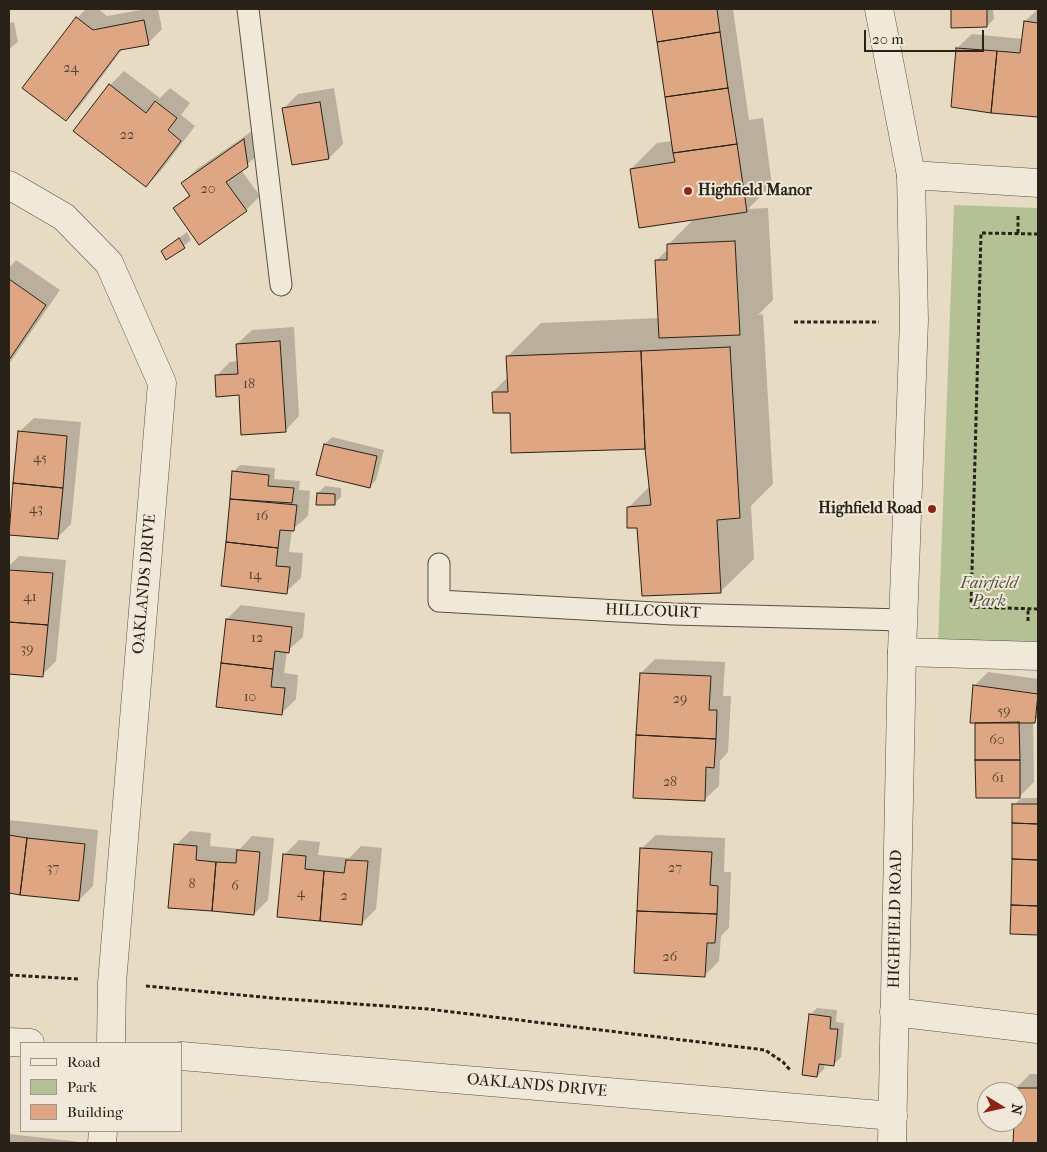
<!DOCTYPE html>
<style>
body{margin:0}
#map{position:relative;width:1047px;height:1152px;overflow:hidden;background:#e8dbc3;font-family:"IM FELL French Canon",serif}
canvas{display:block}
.frame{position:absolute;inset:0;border:10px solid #292218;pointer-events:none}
.legend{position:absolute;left:20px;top:1042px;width:162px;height:90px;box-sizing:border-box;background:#f0e8d8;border:1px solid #a0998b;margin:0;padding:6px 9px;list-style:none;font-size:15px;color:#292218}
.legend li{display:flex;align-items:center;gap:10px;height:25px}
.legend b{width:25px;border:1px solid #a0998b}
.north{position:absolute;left:977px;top:1082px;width:50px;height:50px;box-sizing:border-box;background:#f0e8d8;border:1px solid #a0998b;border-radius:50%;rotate:99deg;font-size:14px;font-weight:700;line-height:20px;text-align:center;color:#292218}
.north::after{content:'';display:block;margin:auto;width:18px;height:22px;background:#8f2418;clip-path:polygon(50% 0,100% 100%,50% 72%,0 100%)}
.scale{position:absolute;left:864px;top:30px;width:120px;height:22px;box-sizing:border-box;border:2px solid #292218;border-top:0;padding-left:6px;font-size:15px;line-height:18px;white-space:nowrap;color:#292218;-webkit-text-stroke:4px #f0e8d8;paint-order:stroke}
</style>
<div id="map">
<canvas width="1047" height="1152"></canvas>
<div class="frame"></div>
<ul class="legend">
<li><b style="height:6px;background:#f0e8d8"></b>Road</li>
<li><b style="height:14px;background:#b4c195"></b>Park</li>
<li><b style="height:14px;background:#dea683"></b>Building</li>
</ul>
<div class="north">N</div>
<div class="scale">20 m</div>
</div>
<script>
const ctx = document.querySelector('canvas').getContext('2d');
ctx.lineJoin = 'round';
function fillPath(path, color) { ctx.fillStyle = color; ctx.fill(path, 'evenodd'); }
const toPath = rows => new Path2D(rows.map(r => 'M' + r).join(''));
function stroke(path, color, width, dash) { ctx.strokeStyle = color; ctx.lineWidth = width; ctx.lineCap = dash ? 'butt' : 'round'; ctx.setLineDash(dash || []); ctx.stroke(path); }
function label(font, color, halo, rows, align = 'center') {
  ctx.font = font + ' "IM FELL French Canon",serif'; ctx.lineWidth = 4; ctx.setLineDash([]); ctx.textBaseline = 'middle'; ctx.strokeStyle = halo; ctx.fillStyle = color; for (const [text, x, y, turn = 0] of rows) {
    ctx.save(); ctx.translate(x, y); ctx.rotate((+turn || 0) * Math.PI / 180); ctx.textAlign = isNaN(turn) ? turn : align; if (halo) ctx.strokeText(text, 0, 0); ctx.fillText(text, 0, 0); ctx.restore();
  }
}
fillPath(toPath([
 [954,205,1038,208,1038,646,938,643]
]), '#b4c195');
fillPath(toPath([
 [86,9,98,9,107,16,146,9,158,9,162,29,148,43,123,48,80,106,66,120,77,18],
 [653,9,733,9,749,120,763,118,772,185,748,209,768,208,773,300,758,315,763,314,773,484,751,506,754,559,720,592,638,527,628,508,650,486,646,448,511,412,493,392,508,377,508,356,541,323,659,318,656,261,668,249,668,245,694,219,631,169,657,143,673,141],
 [952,9,993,9,994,19,987,26,953,26],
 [1038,9,1038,116,952,106,957,48,972,34,1023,39,1025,21],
 [14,22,18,42,9,49,9,23],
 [124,71,160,98,170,88,190,103,181,115,195,126,160,172,146,186,110,85],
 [334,88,343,144,329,158,284,108,298,94],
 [258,127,262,151,241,170,260,196,246,210,174,208,190,194,182,183,197,169],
 [187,232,191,240,167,259,162,251],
 [16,260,60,290,9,364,9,268],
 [294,327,299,416,285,431,216,376,230,362,239,361,237,344,252,330],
 [34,418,81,422,71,524,57,538,19,432],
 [332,437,384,450,376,480,369,487,318,474,325,444],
 [240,465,275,468,274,479,300,481,299,490,310,491,308,516,292,530,289,552,303,553,301,578,286,592,222,585,233,472],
 [325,486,341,488,341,497,334,504,318,493],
 [19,556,66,560,56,661,42,675,9,672,9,566],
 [241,605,305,613,303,637,287,651,284,673,298,675,296,699,281,714,227,619],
 [655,659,725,662,723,696,731,696,728,752,720,761,719,786,704,800,641,673],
 [988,672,1038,679,1038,718,1033,721,1034,782,1020,796,976,721,974,686],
 [1021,798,1038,798,1038,934,1011,933,1014,805],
 [9,820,98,830,93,886,79,900,9,892],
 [190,831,211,833,210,846,231,848,240,849,252,836,274,838,268,900,254,914,176,845],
 [656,835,725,838,724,872,731,872,729,928,721,936,719,961,705,975,641,849],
 [299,840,320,842,318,855,339,857,349,858,361,846,382,848,376,909,362,923,285,854],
 [817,1008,837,1010,836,1022,844,1023,841,1057,834,1064,825,1063,824,1069,817,1076,810,1015],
 [1030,1074,1038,1074,1038,1143,1015,1143,1015,1122,1017,1122,1016,1088],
 [9,1134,89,1143,9,1143]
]), '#0003');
const building = toPath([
 [652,9,717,9,720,32,657,42,652,9],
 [951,9,987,9,987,27,951,28,951,9],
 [76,17,93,30,144,20,149,45,120,50,66,121,22,88,76,17],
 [1024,21,1038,23,1038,117,991,113,997,51,1020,53,1024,21],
 [720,32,728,88,665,97,657,42,720,32],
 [956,48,997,51,991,113,951,107,956,48],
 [109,84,146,113,155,101,177,118,168,130,181,141,146,187,73,131,109,84],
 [728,88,737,144,673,153,665,97,728,88],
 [320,102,329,159,292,165,282,108,320,102],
 [244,139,248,167,226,182,247,211,199,245,173,208,190,196,181,183,244,139],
 [737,144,747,212,639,228,630,169,675,162,673,153,737,144],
 [179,238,185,248,166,260,161,251,179,238],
 [735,241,740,335,659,338,655,260,667,260,667,244,735,241],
 [9,279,46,305,9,360,9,279],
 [280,341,286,432,241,435,239,395,216,397,215,375,238,374,236,344,280,341],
 [730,347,740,518,717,520,721,593,642,596,637,528,627,528,627,507,651,505,645,449,641,351,730,347],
 [641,351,645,449,511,453,510,413,493,413,492,392,508,392,506,356,641,351],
 [18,431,67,436,63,488,13,483,18,431],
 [324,444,377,456,370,488,316,475,324,444],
 [232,471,269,475,268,486,294,488,292,503,230,499,232,471],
 [13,483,63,488,58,539,9,535,13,483],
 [317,493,335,494,335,505,316,505,317,493],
 [230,499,297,505,294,531,280,530,278,548,226,542,230,499],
 [226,542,278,548,276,566,290,567,287,594,221,586,226,542],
 [9,570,53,573,48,625,9,622,9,570],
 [226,619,292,627,289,653,275,651,273,669,221,663,226,619],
 [9,622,48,625,43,677,9,674,9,622],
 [221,663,273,669,271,687,285,688,282,715,216,707,221,663],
 [640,673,711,676,709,710,717,710,716,739,636,735,640,673],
 [973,685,1038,694,1035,723,970,723,973,685],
 [1019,722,1020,760,975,760,975,723,1019,722],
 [636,735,716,739,714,768,706,767,705,801,633,798,636,735],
 [975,760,1020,760,1020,798,976,798,975,760],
 [1012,804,1038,804,1038,824,1012,823,1012,804],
 [1012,823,1038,824,1038,860,1012,859,1012,823],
 [9,835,27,838,20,895,9,893,9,835],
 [27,838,85,844,79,901,20,895,27,838],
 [174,844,197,846,196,860,216,862,212,911,168,908,174,844],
 [640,848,712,852,710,885,718,886,717,914,637,911,640,848],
 [237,850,260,852,254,915,212,911,216,862,236,863,237,850],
 [283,854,306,856,305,869,324,871,320,921,277,917,283,854],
 [1012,859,1038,860,1038,906,1011,905,1012,859],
 [346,860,368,861,362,925,320,921,324,871,344,873,346,860],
 [1011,905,1038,906,1038,935,1010,934,1011,905],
 [637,911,717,914,715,943,707,943,705,977,634,973,637,911],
 [809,1014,831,1017,830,1029,838,1029,834,1066,819,1064,817,1077,802,1075,809,1014],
 [1015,1088,1038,1088,1038,1143,1013,1143,1014,1122,1017,1122,1017,1092,1014,1092,1015,1088]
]);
fillPath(building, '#dea683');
stroke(building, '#292218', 1);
const service = toPath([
 [248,9,281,285],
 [439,564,439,601,673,614,903,620]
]);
const minor = toPath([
 [911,175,1038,183],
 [9,185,64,217,109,263,162,383,112,983,111,1043],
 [902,652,1038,656],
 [894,1012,1038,1029],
 [9,1042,30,1043],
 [181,1056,893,1116],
 [102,1143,103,1131]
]);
const tertiary = toPath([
 [879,9,911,175,914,320,902,652,892,1143]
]);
stroke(service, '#595043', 23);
stroke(minor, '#595043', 29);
stroke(tertiary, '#595043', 29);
stroke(toPath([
 [1018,233,1018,216],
 [1038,234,981,233,971,607,1038,609],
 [794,322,879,322],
 [1028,621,1028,609],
 [9,975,78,979],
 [146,986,272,998,428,1009,765,1050,783,1062,791,1071]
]), '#292218', 3, [4, 2.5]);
stroke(service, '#f0e8d8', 21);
stroke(minor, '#f0e8d8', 28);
stroke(tertiary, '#f0e8d8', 28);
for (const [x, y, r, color] of [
 [688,191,5,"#8f2418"],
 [932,509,5,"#8f2418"]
]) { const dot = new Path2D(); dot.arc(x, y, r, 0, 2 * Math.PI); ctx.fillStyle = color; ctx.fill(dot); stroke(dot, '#f0e8d8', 2); }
label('14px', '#564333', null, [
 ["24",71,69],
 ["22",127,136],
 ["20",208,190],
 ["18",249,385],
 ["45",40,459],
 ["43",36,510],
 ["16",262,517],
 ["14",255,576],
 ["41",30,598],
 ["12",257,639],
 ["39",27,650],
 ["10",250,698],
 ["29",680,700],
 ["59",1004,712],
 ["60",997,741],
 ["61",998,779],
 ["28",670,783],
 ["37",53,869],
 ["27",675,869],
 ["8",192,885],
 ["6",235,887],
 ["4",301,894],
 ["2",344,897],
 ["26",670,958]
]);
label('bold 16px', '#292218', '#f0e8d8', [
 ["Highfield Manor",698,191],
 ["Highfield Road",922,509,"right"]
], 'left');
label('16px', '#292218', '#f0e8d8', [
 ["OAKLANDS DRIVE",145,584,-85],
 ["HILLCOURT",653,612,2],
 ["HIGHFIELD ROAD",896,919,-89],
 ["OAKLANDS DRIVE",537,1086,5]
]);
label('italic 16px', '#53523e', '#f0e8d8', [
 ["Fairfield",989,584],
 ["Park",989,602]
]);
</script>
